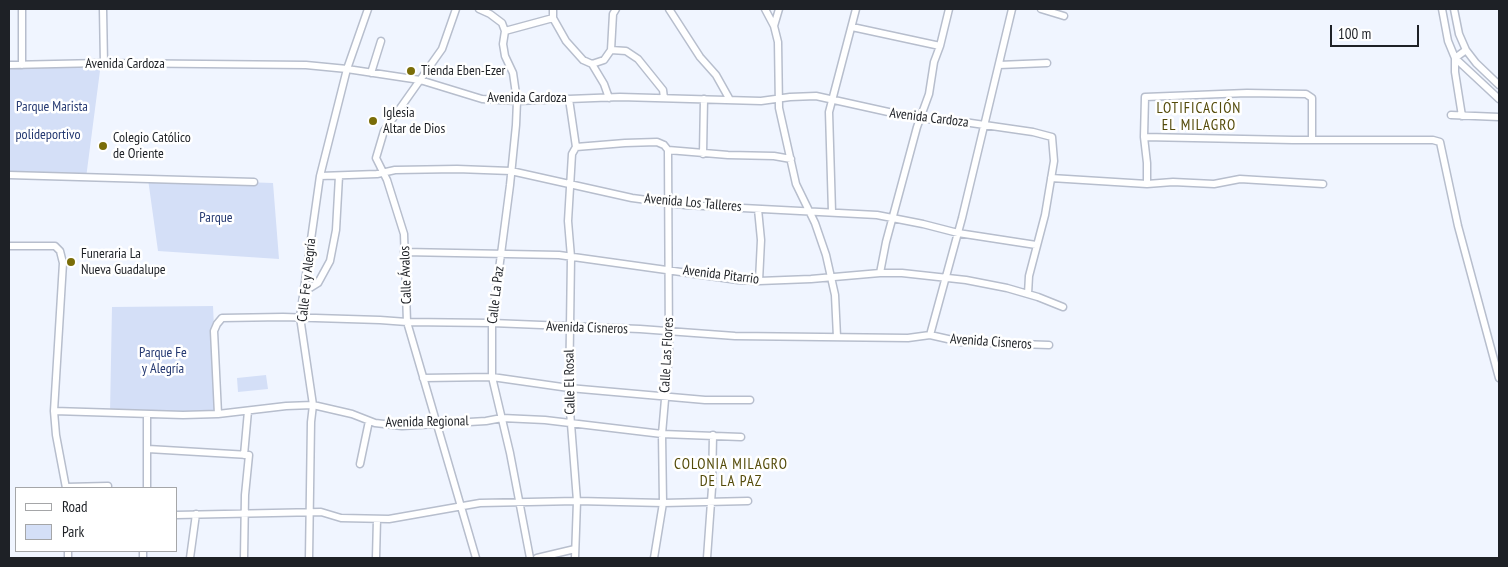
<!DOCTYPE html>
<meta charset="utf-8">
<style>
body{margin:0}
#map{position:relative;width:1508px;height:567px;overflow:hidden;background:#f0f5ff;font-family:"PT Sans Narrow",sans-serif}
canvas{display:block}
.frame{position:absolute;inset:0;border:10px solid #1e2126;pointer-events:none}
.legend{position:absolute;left:15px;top:487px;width:162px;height:65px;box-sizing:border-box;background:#fff;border:1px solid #a5a6a8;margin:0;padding:6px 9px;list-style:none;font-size:15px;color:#1e2126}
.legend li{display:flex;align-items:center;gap:10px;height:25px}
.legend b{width:25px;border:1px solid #a5a6a8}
.scale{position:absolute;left:1330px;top:25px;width:89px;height:22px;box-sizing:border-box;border:2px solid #1e2126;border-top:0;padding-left:6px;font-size:15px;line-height:18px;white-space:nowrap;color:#1e2126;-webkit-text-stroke:4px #fff;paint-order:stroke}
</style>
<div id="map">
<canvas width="1508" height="567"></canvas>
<div class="frame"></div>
<ul class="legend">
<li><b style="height:6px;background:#fff"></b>Road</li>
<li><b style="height:14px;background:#d4dff7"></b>Park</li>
</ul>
<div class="scale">100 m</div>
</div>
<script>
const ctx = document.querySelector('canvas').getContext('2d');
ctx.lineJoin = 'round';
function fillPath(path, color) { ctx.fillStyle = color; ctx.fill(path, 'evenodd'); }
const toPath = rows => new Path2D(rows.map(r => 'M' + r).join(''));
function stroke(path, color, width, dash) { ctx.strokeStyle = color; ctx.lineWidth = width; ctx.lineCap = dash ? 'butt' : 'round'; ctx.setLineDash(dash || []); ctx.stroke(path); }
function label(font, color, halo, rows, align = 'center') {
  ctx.font = font + ' "PT Sans Narrow",sans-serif'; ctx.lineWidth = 5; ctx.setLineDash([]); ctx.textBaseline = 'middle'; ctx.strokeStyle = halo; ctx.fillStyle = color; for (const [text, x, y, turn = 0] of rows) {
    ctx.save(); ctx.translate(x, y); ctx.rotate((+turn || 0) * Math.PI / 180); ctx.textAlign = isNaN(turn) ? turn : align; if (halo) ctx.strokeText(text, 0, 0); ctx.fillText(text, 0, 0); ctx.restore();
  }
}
fillPath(toPath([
 [101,63,86,178,9,175,9,64],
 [148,179,273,183,279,259,158,251],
 [213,306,218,414,110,413,112,307],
 [266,375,268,389,238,392,237,378]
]), '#d4dff7');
const street = toPath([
 [103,9,104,64],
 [456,9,442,49,384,131,376,158,387,180,404,234,407,322,476,558],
 [479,9,490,14,502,23,505,31],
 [553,9,553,18,566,41,583,60,592,64],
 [669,9,700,57,716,75,730,100],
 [765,9,774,26],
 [779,9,774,26,778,42,779,108,796,184,815,223,826,255,835,295,837,337],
 [1041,9,1064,16],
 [1442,9,1448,41,1455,58,1499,99],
 [1454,9,1459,34,1466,50,1476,63,1499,85],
 [852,27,940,46],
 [611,50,626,51,638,59,663,90,664,98],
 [592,64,604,60,611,50,613,14,616,9],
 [592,64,604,84,609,98],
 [9,65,101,63,306,65,347,69,420,80,482,99,517,101,620,97,761,101,790,97,816,96,920,119,950,120,1033,132,1052,137,1054,161,1045,215,1029,276,1028,294],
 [22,65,22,9],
 [999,65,1047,63],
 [371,73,381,41],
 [569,99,576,147],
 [1451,115,1499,117],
 [1462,116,1455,72,1455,58,1466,50],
 [1144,137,1293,140,1433,140,1440,142,1458,226,1499,378],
 [576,147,625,143,657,142,664,145,668,150,728,155,774,156,791,159],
 [703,154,704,99],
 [9,175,254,182],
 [320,176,377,174,395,170,457,169,511,171,632,198,685,205,877,215,923,224,958,233,1036,245],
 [1051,178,1147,184,1173,182,1214,184,1240,179,1323,184],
 [1147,184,1147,163,1144,137,1145,97,1247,93,1306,94,1312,98,1312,140],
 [758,209,761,240,759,281],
 [832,212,829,112,856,9],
 [9,246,55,246,60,251,63,263,54,411,56,435,66,488],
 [404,252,559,255,738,280,759,281,811,279,880,273,902,273,966,280,1007,288,1038,297,1063,307],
 [880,273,886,242,917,127,929,94,934,62,940,46,949,9],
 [304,287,310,288,318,283,330,261,336,230,339,176],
 [930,335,962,218,1012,9],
 [423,378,492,377,569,388,705,400,750,400],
 [54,411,183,415,218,414,286,406,313,405,352,414,375,423,402,426,486,421,502,418,545,420,662,434,741,437],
 [218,414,214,331,217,324,222,318,283,317,380,320,407,322,492,323,640,329,735,336,908,338,930,335,961,342,1049,345],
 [148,449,249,455,245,495,244,558],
 [244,455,248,411],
 [360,464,369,421],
 [66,487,108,486],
 [147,488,147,414],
 [176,515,321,512,341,518,389,519,480,503,577,501,663,503,748,501],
 [68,558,68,551],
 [143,558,143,551],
 [190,558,196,514],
 [309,558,311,422,313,405,300,317,320,176,347,69,368,9],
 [376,558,377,519],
 [530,558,510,453,492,377,492,323,510,185,516,125,517,101,513,73,505,56,503,44,505,31,553,18],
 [537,558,575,549],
 [575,558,577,501,569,398,571,257,568,221,572,154,576,147],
 [654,558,663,503,662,434,669,353,668,150],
 [707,558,712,488,713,435]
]);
stroke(street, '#b7becd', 9);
stroke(street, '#fff', 6);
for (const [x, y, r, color] of [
 [411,71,5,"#7a6d08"],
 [373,121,5,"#7a6d08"],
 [103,146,5,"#7a6d08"],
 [71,262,5,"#7a6d08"]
]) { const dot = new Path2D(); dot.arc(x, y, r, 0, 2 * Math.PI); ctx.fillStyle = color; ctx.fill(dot); stroke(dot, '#fff', 2); }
label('14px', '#1e2126', '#fff', [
 ["Avenida Cardoza",125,64],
 ["Avenida Cardoza",527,98],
 ["Avenida Cardoza",929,118,7],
 ["Avenida Los Talleres",693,203,5],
 ["Calle Ávalos",406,275,-92],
 ["Avenida Pitarrio",721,275,7],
 ["Calle Fe y Alegría",307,280,-84],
 ["Calle La Paz",496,295,-83],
 ["Avenida Cisneros",587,328,2],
 ["Avenida Cisneros",991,342,4],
 ["Calle Las Flores",667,355,-87],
 ["Calle El Rosal",570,382,-91],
 ["Avenida Regional",427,422,-1]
]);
label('14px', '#1e2126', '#fff', [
 ["Tienda Eben-Ezer",421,71],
 ["Iglesia",383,113],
 ["Altar de Dios",383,129],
 ["Colegio Católico",113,138],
 ["de Oriente",113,154],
 ["Funeraria La",81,254],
 ["Nueva Guadalupe",81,270]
], 'left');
label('14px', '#253971', '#fff', [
 ["Parque Marista",52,107],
 ["polideportivo",48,135],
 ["Parque",216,218],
 ["Parque Fe",163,353],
 ["y Alegría",163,369]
]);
ctx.letterSpacing = '1px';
label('15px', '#544b0a', '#fff', [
 ["LOTIFICACIÓN",1199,109],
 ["EL MILAGRO",1199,126],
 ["COLONIA MILAGRO",731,465],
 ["DE LA PAZ",731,482]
]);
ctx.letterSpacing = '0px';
</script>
